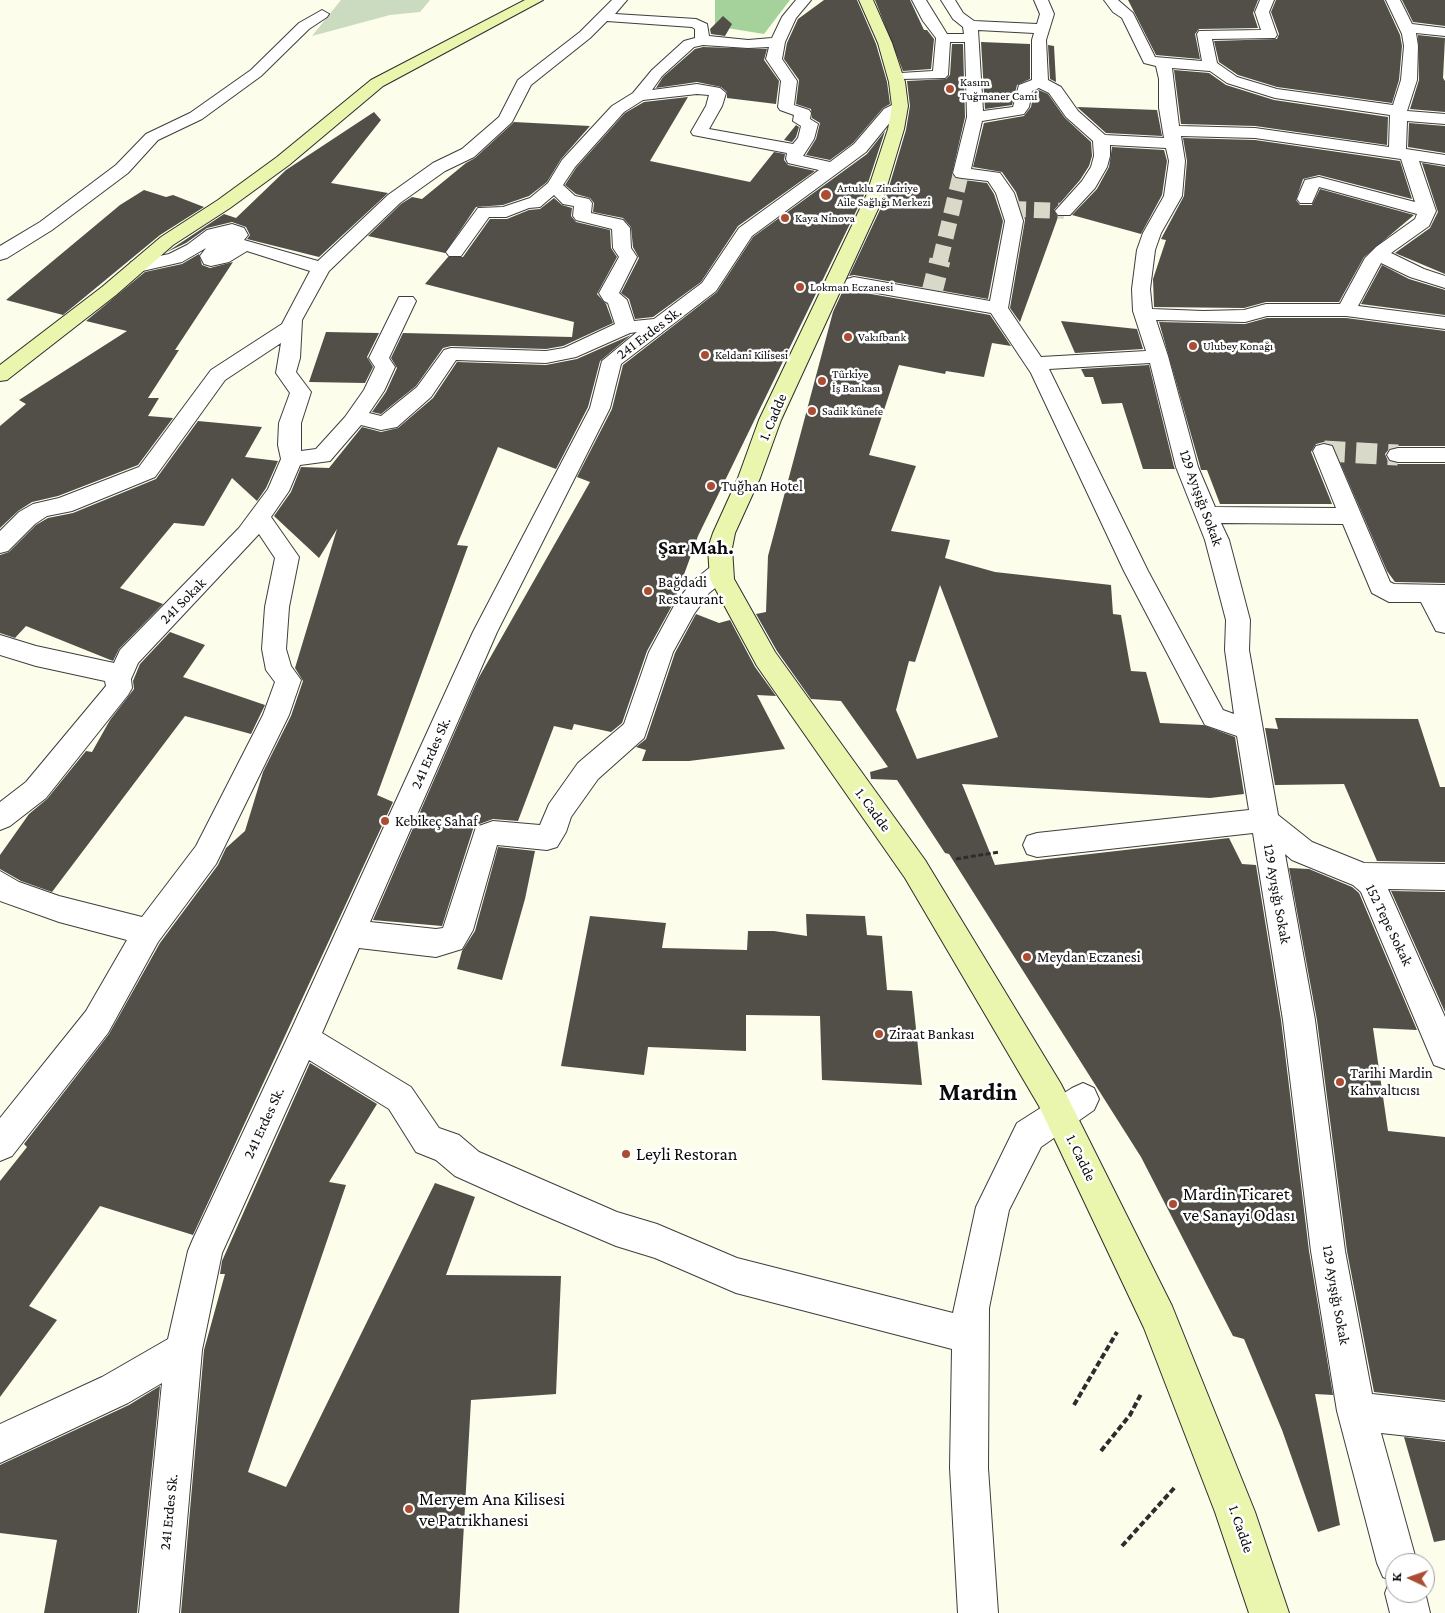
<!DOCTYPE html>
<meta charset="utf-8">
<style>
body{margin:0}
#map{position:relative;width:1445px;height:1613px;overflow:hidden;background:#fcfdeb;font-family:"Crimson Pro",serif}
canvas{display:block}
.north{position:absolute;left:1385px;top:1553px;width:50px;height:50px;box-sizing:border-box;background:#fff;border:1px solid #9d9d9d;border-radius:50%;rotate:273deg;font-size:14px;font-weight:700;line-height:20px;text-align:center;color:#0b0b0b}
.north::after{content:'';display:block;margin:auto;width:18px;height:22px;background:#ab4d33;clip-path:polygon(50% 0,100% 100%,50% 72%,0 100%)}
</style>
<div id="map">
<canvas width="1445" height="1613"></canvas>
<div class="north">K</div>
</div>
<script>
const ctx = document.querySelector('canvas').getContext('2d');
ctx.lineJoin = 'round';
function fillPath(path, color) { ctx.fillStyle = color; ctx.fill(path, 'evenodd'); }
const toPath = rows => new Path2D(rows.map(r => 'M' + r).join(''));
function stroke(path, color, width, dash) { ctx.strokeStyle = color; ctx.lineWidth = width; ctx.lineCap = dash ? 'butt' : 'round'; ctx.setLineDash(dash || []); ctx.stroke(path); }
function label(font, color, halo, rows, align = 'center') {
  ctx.font = font + ' "Crimson Pro",serif'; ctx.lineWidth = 5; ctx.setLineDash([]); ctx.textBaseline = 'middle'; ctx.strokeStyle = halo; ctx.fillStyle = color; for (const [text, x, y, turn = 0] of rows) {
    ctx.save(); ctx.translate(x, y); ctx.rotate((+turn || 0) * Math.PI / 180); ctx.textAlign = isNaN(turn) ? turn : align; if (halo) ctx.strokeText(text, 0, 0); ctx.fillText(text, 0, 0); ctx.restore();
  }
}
fillPath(toPath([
 [715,0,790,0,764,34,715,26]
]), '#a4d29a');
fillPath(toPath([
 [341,0,430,0,420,12,390,15,312,36]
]), '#cbdbbf');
fillPath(toPath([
 [824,0,857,0,876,44,887,82,890,104,883,108,853,143,830,160,806,155,816,139,820,123,812,118,811,109,796,104,799,80,784,59,787,43,798,19],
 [875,0,910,0,924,30,927,30,934,39,931,69,903,71],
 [1128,0,1258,0,1253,13,1258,28,1199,29,1195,34,1200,59,1156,55],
 [1276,0,1384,0,1400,35,1402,46,1399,80,1392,103,1277,87,1238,75,1219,62,1214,41,1277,39,1279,34,1271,12],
 [1402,0,1445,0,1445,26,1413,22],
 [723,16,732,24,725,36,711,34,710,29],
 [1418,35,1445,38,1443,78,1445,81,1445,112,1410,109,1419,80],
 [981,42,1030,44,1030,79,1017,85,1012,105,985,109],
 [952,44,963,44,965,117,952,174,956,179,987,183,994,194,1003,221,988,299,854,275,849,276,886,197,906,130,910,106,907,81,946,79,950,75],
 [1048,45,1054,46,1056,82,1050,79],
 [703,47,767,49,764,60,779,81,776,104,727,98,727,92,721,87,697,82,656,88,663,77,695,49],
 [1174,70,1209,73,1226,85,1274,100,1388,117,1387,145,1255,126,1181,124],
 [1039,90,1048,94,1065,118,1091,142,1092,156,1089,166,1080,180,1054,210,1058,217,1020,322,1010,308,1025,220,1016,192,1002,172,973,167,984,123,1024,116,1031,107,1034,92],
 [688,97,650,161,750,182,774,152,785,154,784,160,788,165,815,171,738,226,701,282,653,317,635,319,629,299,621,293,639,258,633,247,631,227,623,218,593,212,594,203,590,198,576,194,565,185,576,168,625,113,644,102],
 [1077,107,1157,110,1162,136,1106,133],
 [374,112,381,120,331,183,388,193,319,257,247,239,250,235,246,227,232,222,207,228,186,243,167,252,224,214,236,218,286,170],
 [514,122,590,126,561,159,547,182,529,196,503,205,476,207,445,253,368,236,401,204,412,197,422,199,466,163,475,158],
 [1409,123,1445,126,1445,153,1408,147],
 [796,125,799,127,796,137,792,142,784,140],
 [885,131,864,195,698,536,674,602,647,651,622,723,611,732,574,724,572,730,554,726,518,821,493,819,474,826,442,926,373,920,478,679,590,482,577,477,612,409,623,365,717,292,753,237,867,154],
 [1183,138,1255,140,1400,161,1412,199,1319,175,1303,179,1296,200,1300,205,1312,205,1320,189,1414,215,1364,257,1339,302,1266,302,1244,308,1154,307,1153,279,1166,240,1161,239,1184,196,1187,161],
 [1112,147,1164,150,1167,161,1162,195,1141,234,1072,215,1097,189,1109,167],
 [1422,163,1445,167,1445,274,1395,253,1430,228,1438,212],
 [144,190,166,197,173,195,204,207,160,235,63,315,6,300,120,205],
 [554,198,562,205,572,208,571,216,576,222,610,230,611,248,617,257,597,294,606,304,613,323,563,346,546,349,451,346,443,348,416,386,381,414,372,412,386,392,397,368,391,358,403,333,572,337,574,322,425,284,448,257,463,257,490,219,507,219,529,210,540,209],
 [199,254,202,265,210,268,233,262,175,350,179,350,148,398,159,398,148,416,173,418,138,465,58,496,32,502,18,511,0,528,0,426,26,404,19,400,127,331,86,321,145,272,182,264],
 [1382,265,1409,279,1445,290,1445,315,1361,304],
 [845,286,854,291,990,315,1011,346,992,343,984,377,946,371,945,374,899,365,869,455,916,466,891,531,950,540,945,558,995,572,1111,585,1113,614,1121,615,1131,671,1146,672,1160,723,1203,725,1235,737,1244,794,1210,798,962,784,995,865,1229,838,1242,864,1256,865,1281,1020,1309,1251,1333,1395,1315,1394,1340,1525,1318,1532,1282,1430,1244,1339,1233,1336,1141,1157,949,854,945,853,897,780,871,779,870,772,888,767,841,701,811,699,777,651,756,614,766,612,768,556,833,312],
 [940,585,998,737,917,759,896,710,909,661,915,662],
 [1267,318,1346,318,1445,331,1445,446,1398,446,1390,448,1385,454,1388,461,1398,464,1445,464,1445,583,1395,582,1387,571,1332,444,1324,442,1316,444,1311,452,1332,504,1220,504,1207,470,1201,470,1200,466,1159,322,1245,324],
 [1061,321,1137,329,1143,349,1075,353],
 [326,332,379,333,367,357,373,367,365,383,309,382],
 [631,335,600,361,588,407,556,469,498,447,457,545,468,546,377,795,393,802,193,1235,100,1206,29,1306,57,1320,0,1397,0,1181,27,1147,24,1144,109,1034,160,943,218,865,226,848,245,831,263,772,291,716,303,681,295,668,337,529,319,558,274,516,291,492,301,467,329,468,362,427,381,432,398,428,433,398,457,362,546,365,577,359],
 [1149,365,1174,467,1175,469,1143,469,1122,403,1102,404,1093,377,1085,377,1081,369],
 [198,421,262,427,245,457,278,461,266,488,257,501,232,478,204,526,174,523,120,588,163,604,119,649,113,661,26,626,15,638,0,633,0,555,9,552,36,525,48,518,73,513,156,479],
 [696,614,719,623,730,620,755,667,776,696,757,695,785,749,689,761,642,761,646,750,636,747,646,739,675,653],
 [170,632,205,645,183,677,265,705,251,734,185,716,52,892,21,881,0,869,0,855,29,814,47,799,86,751,92,752,110,720,134,689,133,681,140,664],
 [1275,718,1418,719,1440,787,1445,787,1445,862,1377,861,1344,784,1275,785,1265,728,1278,729],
 [498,847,535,851,525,899,502,980,457,969,462,951,475,931],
 [1289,868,1309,869,1352,887,1359,893,1417,1030,1373,1028,1388,1131,1445,1137,1445,1400,1374,1392,1347,1251,1317,1020],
 [1391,891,1445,892,1445,1012],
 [806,914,865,916,867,935,882,936,887,990,912,991,922,1085,822,1080,820,1016,746,1015,746,1051,648,1047,644,1075,561,1066,590,916,666,923,662,948,747,950,748,931,774,931,807,936],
 [310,1063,377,1104,329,1182,346,1185,248,1472,286,1487,435,1183,475,1197,446,1275,561,1276,556,1394,471,1400,459,1613,181,1613,204,1350,225,1274,220,1274,222,1261],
 [160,1386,137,1613,44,1613,57,1540,0,1533,0,1465,129,1405],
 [1404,1437,1445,1442,1445,1540,1434,1542]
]), '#524f48');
stroke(toPath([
 [1010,209,1064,211],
 [940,261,961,173]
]), '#d8d9c9', 16, [16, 8]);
stroke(toPath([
 [931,296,940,260],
 [1324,451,1398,455]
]), '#d8d9c9', 21, [21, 11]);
const street = toPath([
 [612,0,627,0,615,14,696,19,707,24,709,36,748,40,772,38,782,17,796,0,811,0,796,18,785,42,782,59,797,81,794,105,809,110,811,113,810,119,818,124,814,139,803,156,830,162,854,144,884,109,900,101,908,106,896,115,866,152,752,236,716,291,621,364,610,408,497,632,370,922,436,929,443,928,476,827,493,821,540,825,549,804,578,763,624,724,649,652,676,602,693,581,713,565,721,562,729,565,733,571,729,577,709,593,694,614,673,652,644,738,598,779,571,817,566,832,557,847,547,850,497,845,473,930,462,949,436,957,359,948,322,1033,411,1087,439,1128,459,1135,479,1152,617,1212,657,1224,737,1258,953,1313,976,1207,1017,1123,1072,1088,1083,1083,1094,1088,1099,1099,1094,1110,1041,1147,1009,1210,989,1308,988,1468,998,1613,958,1613,950,1468,952,1349,736,1293,655,1258,616,1246,522,1206,455,1176,436,1160,416,1152,389,1109,309,1060,222,1253,202,1350,179,1613,139,1613,162,1383,128,1403,0,1463,0,1424,102,1377,168,1339,188,1251,193,1239,292,1028,473,632,590,408,602,361,637,332,630,333,576,357,546,363,456,360,431,397,397,427,381,430,361,425,330,461,300,465,289,491,271,517,299,557,289,607,286,649,291,666,301,680,289,715,216,864,158,942,108,1033,12,1156,0,1161,0,1118,86,1011,127,940,59,922,0,901,0,871,19,882,59,896,142,917,196,846,263,715,275,682,266,670,262,649,265,607,275,558,259,534,138,663,131,679,132,688,128,695,46,798,10,826,0,830,0,802,26,782,106,686,105,681,36,666,0,655,0,635,36,646,114,663,120,650,239,528,268,489,281,459,278,445,279,423,290,393,276,373,281,343,225,380,155,477,72,511,47,516,35,524,8,551,0,553,0,531,19,512,33,504,59,498,139,467,211,370,282,324,310,271,247,251,229,262,211,266,204,264,200,256,206,248,182,262,138,272,131,270,129,266,131,262,169,254,187,245,207,230,232,224,244,228,248,235,244,240,318,261,388,195,433,163,462,149,499,117,518,80,580,32,612,0],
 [607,21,692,27,695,29,695,38,684,41,652,70,633,93,612,106,562,160,548,183,530,198,503,207,478,208,446,252,449,256,461,256,489,217,506,217,529,208,540,207,554,195,563,204,574,206,573,216,576,220,612,229,613,248,619,257,599,293,604,301,608,303,615,324,564,348,546,351,451,348,444,350,417,387,381,416,369,413,384,391,395,367,389,358,416,301,413,297,399,297,369,358,375,367,364,390,345,417,316,449,301,451,301,423,311,392,296,372,300,358,302,320,329,271,400,203,445,171,474,157,512,122,531,85,590,38,607,21],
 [703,45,748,48,769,47,766,59,781,81,778,107,780,110,794,115,793,121,801,126,798,138,793,144,709,129,722,106,726,93,720,88,697,84,652,90,662,76,694,47,703,45],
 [697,94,709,95,706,106,691,132,693,135,787,153,786,159,788,163,819,170,739,228,702,283,654,319,634,321,627,300,619,293,637,257,631,248,630,228,623,220,591,213,592,203,589,199,575,196,563,185,575,167,624,112,643,100,697,94],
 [912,0,926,0,947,34,964,34,963,27,953,19,941,0,955,0,963,13,974,21,1037,24,1040,14,1034,0,1048,0,1054,14,1046,40,1048,80,1061,87,1078,111,1105,135,1164,138,1159,108,1159,79,1156,66,1144,63,1122,18,1113,12,1104,0,1118,0,1133,13,1155,57,1202,61,1197,34,1199,31,1261,30,1255,12,1260,0,1274,0,1269,12,1277,35,1275,38,1212,39,1217,63,1237,77,1277,89,1393,105,1401,80,1404,46,1402,34,1386,0,1400,0,1412,24,1445,28,1445,36,1416,33,1418,46,1417,80,1407,111,1445,114,1445,124,1407,121,1406,149,1445,155,1445,165,1419,161,1436,211,1429,226,1391,253,1424,269,1445,276,1445,288,1410,277,1381,263,1358,306,1445,317,1445,329,1346,316,1267,316,1245,322,1156,320,1168,356,1198,467,1215,507,1336,508,1313,451,1316,446,1324,444,1332,446,1390,582,1394,584,1445,585,1445,633,1436,631,1421,602,1389,602,1372,593,1343,524,1221,523,1229,540,1250,620,1249,650,1278,815,1312,842,1364,863,1445,864,1445,890,1388,889,1445,1017,1445,1069,1434,1065,1361,892,1353,885,1292,860,1285,854,1315,1020,1345,1251,1372,1394,1445,1402,1445,1440,1381,1433,1417,1563,1395,1563,1395,1593,1425,1592,1430,1613,1390,1613,1385,1593,1390,1580,1383,1577,1377,1563,1337,1411,1311,1251,1283,1020,1253,833,1037,857,1027,854,1023,845,1027,836,1037,833,1249,810,1237,736,1205,725,1124,571,1031,373,991,313,854,289,847,287,845,283,847,279,854,277,990,301,1005,221,996,193,988,181,962,178,956,177,953,173,967,117,965,42,950,42,948,75,945,78,901,79,898,76,901,73,933,71,936,38,923,21,912,0],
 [978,30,1034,33,1032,40,1032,80,1019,85,1013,107,983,111,978,30],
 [1172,68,1210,71,1227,83,1275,98,1390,115,1389,147,1255,128,1179,126,1172,68],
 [1039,88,1049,93,1066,117,1093,141,1094,156,1091,167,1082,181,1055,211,1058,215,1070,215,1095,188,1107,167,1110,156,1110,145,1166,148,1169,161,1164,196,1143,233,1137,250,1132,289,1133,311,1146,351,1041,357,1008,308,1023,221,1014,193,1000,173,971,169,982,121,1024,114,1029,107,1032,91,1039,88],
 [1181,136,1255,138,1401,159,1415,202,1319,177,1305,180,1297,199,1300,203,1312,203,1319,187,1417,214,1415,219,1376,247,1365,258,1340,304,1266,304,1244,310,1203,311,1152,309,1150,289,1155,250,1161,233,1182,196,1185,161,1181,136],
 [1150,363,1176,467,1205,540,1226,620,1225,650,1234,714,1223,710,1148,571,1049,369,1150,363],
 [322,10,329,14,327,17,309,29,261,76,202,119,158,140,128,173,52,230,7,258,0,260,0,246,40,222,116,165,146,134,190,113,251,70,299,23,322,10],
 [1398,448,1445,448,1445,462,1398,462,1390,460,1387,455,1390,450,1398,448]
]);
const secondary = toPath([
 [525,0,543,0,383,86,289,165,230,208,173,245,116,295,7,380,0,381,0,365,102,287,161,237,218,200,277,157,371,80,525,0],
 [859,0,873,0,892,43,905,82,908,106,904,129,884,196,781,420,760,478,735,533,732,548,734,579,775,652,925,860,1061,1084,1172,1306,1255,1512,1289,1613,1249,1613,1215,1512,1144,1328,1039,1106,905,878,757,666,710,579,708,548,713,533,738,478,759,420,866,196,888,129,892,106,889,82,878,43,859,0]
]);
stroke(street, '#3e3e3e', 2);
stroke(secondary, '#2d2d2d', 2);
stroke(toPath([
 [956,859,999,852]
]), '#2d2d2d', 3, [5, 2.5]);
stroke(toPath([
 [1074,1405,1117,1332],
 [1101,1451,1130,1415,1141,1394],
 [1122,1546,1176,1486]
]), '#2d2d2d', 4, [6, 3]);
fillPath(street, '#fff');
fillPath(secondary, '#eaf6ad');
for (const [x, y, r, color] of [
 [950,89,5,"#ab4d33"],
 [826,195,6,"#ab4d33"],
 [785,218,5,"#ab4d33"],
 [800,287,5,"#ab4d33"],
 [848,337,5,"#ab4d33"],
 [1193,346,5,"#ab4d33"],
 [705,355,5,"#ab4d33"],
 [822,381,5,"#ab4d33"],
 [812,411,5,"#ab4d33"],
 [711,486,5,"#ab4d33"],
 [648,591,5,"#ab4d33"],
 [385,821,5,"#ab4d33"],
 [1027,957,5,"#ab4d33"],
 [879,1034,5,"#ab4d33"],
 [1340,1082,5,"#ab4d33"],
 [626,1154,5,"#ab4d33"],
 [1173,1204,5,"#ab4d33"],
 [409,1509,5,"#ab4d33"]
]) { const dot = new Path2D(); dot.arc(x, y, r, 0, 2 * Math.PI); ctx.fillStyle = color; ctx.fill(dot); stroke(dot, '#fff', 2); }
label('12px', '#0b0b0b', '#fff', [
 ["Kasım",960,82],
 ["Tuğmaner Cami",960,96],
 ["Artuklu Zinciriye",837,188],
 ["Aile Sağlığı Merkezi",837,202],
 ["Kaya Ninova",795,218],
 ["Lokman Eczanesi",810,287],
 ["Vakıfbank",858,337],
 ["Ulubey Konağı",1203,346],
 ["Keldani Kilisesi",715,355],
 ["Türkiye",832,374],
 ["İş Bankası",832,388],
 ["Sadik künefe",822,411]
], 'left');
label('15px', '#0b0b0b', '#fff', [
 ["241 Erdes Sk.",649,333,-37],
 ["1. Cadde",773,417,-67],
 ["129 Ayışığı Sokak",1201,498,70],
 ["241 Sokak",183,601,-45],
 ["241 Erdes Sk.",431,753,-66],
 ["1. Cadde",873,810,54],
 ["129 Ayışığı Sokak",1277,894,80],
 ["152 Tepe Sokak",1389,925,64],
 ["241 Erdes Sk.",264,1123,-65],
 ["1. Cadde",1081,1158,64],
 ["129 Ayışığı Sokak",1336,1295,80],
 ["241 Erdes Sk.",169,1512,-84],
 ["1. Cadde",1241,1529,71]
]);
label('15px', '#0b0b0b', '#fff', [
 ["Tuğhan Hotel",721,486],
 ["Bağdadi",658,582],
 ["Restaurant",658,599],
 ["Kebikeç Sahaf",395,821],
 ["Meydan Eczanesi",1037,957],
 ["Ziraat Bankası",889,1034],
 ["Tarihi Mardin",1350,1073],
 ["Kahvaltıcısı",1350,1090]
], 'left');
label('18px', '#0b0b0b', '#fff', [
 ["Leyli Restoran",636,1154],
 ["Mardin Ticaret",1183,1194],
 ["ve Sanayi Odası",1183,1215],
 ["Meryem Ana Kilisesi",419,1499],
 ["ve Patrikhanesi",419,1520]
], 'left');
label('bold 20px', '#0b0b0b', '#fff', [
 ["Şar Mah.",696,548]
]);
label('bold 25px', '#0b0b0b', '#fff', [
 ["Mardin",978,1092]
]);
</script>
